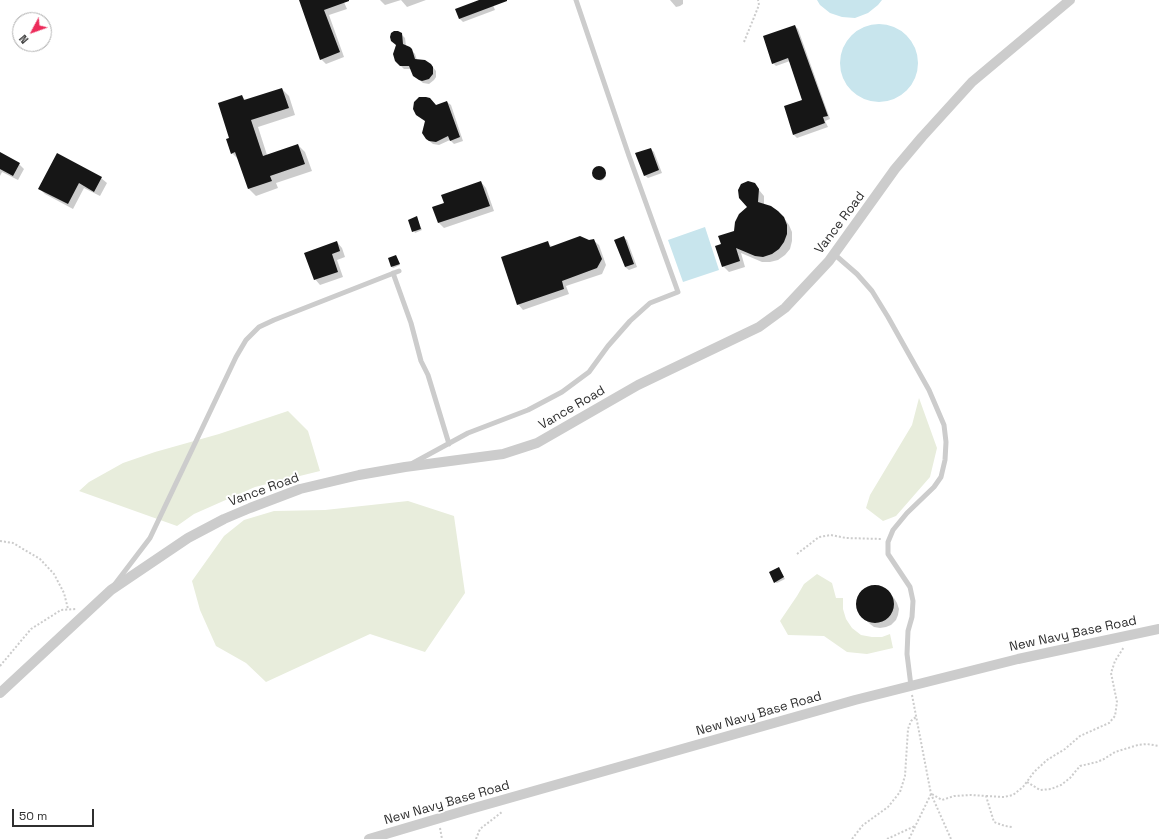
<!DOCTYPE html>
<style>
body{margin:0}
#map{position:relative;width:1159px;height:839px;overflow:hidden;background:#fff;font-family:"Space Grotesk",sans-serif}
canvas{display:block}
.north{position:absolute;left:12px;top:12px;width:40px;height:40px;box-sizing:border-box;background:#fff;border:1px solid #acacac;border-radius:50%;rotate:229deg;font-size:11px;font-weight:700;line-height:16px;text-align:center;color:#2f2f2f}
.north::after{content:'';display:block;margin:auto;width:14px;height:18px;background:#ec2b5a;clip-path:polygon(50% 0,100% 100%,50% 72%,0 100%)}
.scale{position:absolute;left:12px;top:809px;width:82px;height:18px;box-sizing:border-box;border:2px solid #2f2f2f;border-top:0;padding-left:5px;font-size:12px;line-height:14px;white-space:nowrap;color:#2f2f2f;-webkit-text-stroke:3px #fff;paint-order:stroke}
</style>
<div id="map">
<canvas width="1159" height="839"></canvas>
<div class="north">N</div>
<div class="scale">50 m</div>
</div>
<script>
const ctx = document.querySelector('canvas').getContext('2d');
ctx.lineJoin = 'round';
function fillPath(path, color) { ctx.fillStyle = color; ctx.fill(path, 'evenodd'); }
const toPath = rows => new Path2D(rows.map(r => 'M' + r).join(''));
function stroke(path, color, width, dash) { ctx.strokeStyle = color; ctx.lineWidth = width; ctx.lineCap = dash ? 'butt' : 'round'; ctx.setLineDash(dash || []); ctx.stroke(path); }
function label(font, color, halo, rows, align = 'center') {
  ctx.font = font + ' "Space Grotesk",sans-serif'; ctx.lineWidth = 4; ctx.setLineDash([]); ctx.textBaseline = 'middle'; ctx.strokeStyle = halo; ctx.fillStyle = color; for (const [text, x, y, turn = 0] of rows) {
    ctx.save(); ctx.translate(x, y); ctx.rotate((+turn || 0) * Math.PI / 180); ctx.textAlign = isNaN(turn) ? turn : align; if (halo) ctx.strokeText(text, 0, 0); ctx.fillText(text, 0, 0); ctx.restore();
  }
}
fillPath(toPath([
 [919,398,937,448,930,477,896,516,883,521,866,508,870,495,912,425],
 [288,411,308,431,320,471,255,487,194,514,177,526,79,491,89,482,123,463,155,452,219,434],
 [408,501,454,516,465,593,425,652,370,634,266,682,246,663,216,646,200,610,192,581,224,536,244,520,274,511,325,510],
 [817,574,832,583,836,598,843,598,843,609,846,619,852,628,861,635,872,637,882,637,890,634,893,648,867,654,847,652,824,636,788,635,780,621,797,596,804,584]
]), '#e8eddc');
fillPath(toPath([
 [817,0,882,0,878,5,868,13,855,18,842,17,830,13,820,5],
 '840 63a39 39 0 1 1 78 0a39 39 0 1 1-78 0Z',
 [705,227,719,270,683,282,668,240]
]), '#c8e5ed');
fillPath(toPath([
 [300,0,343,0,347,9,329,15,344,57,326,64,321,59],
 [380,0,401,0,385,5],
 [401,0,426,0,407,7],
 [482,0,491,0,495,10,463,22,459,18],
 [670,0,683,0,683,4,680,6,676,7],
 [795,26,798,29,830,119,825,121,828,127,797,138,794,135,804,100,790,61,776,66,773,63],
 [401,34,405,38,406,46,409,47,415,54,417,60,432,66,436,71,436,77,434,80,429,84,423,83,416,77,412,69,404,69,399,64],
 [282,89,289,96,295,115,258,127,267,155,298,145,305,152,312,171,276,183,278,188,256,196,249,189,239,160,232,153,231,138,242,96,246,101],
 [447,102,451,105,463,141,454,144,450,140,439,145,433,144,428,140,426,121,417,115,436,106],
 [651,149,654,152,662,173,648,178,644,175],
 [0,153,19,164,24,169,18,180,2,172,0,176],
 [597,168,601,168,606,172,606,176,603,180,600,181,594,175,594,172],
 [101,178,107,183,100,196,84,188,73,209,45,194,40,189],
 [481,182,486,188,494,211,444,228,439,223,445,203],
 [754,184,764,196,764,205,784,218,789,225,792,232,792,241,790,249,785,255,778,260,770,262,762,262,741,253,745,267,729,272,723,266,722,245,735,232,749,207],
 [417,218,422,230,415,233,409,220],
 [623,237,627,240,637,267,629,270,625,267],
 [593,240,599,245,606,265,602,274,566,286,569,294,523,310,518,304,547,242,552,247,589,242],
 [337,242,342,248,345,257,337,260,343,277,320,285,315,279],
 [396,256,400,265,393,268,392,267],
 [780,570,785,579,777,583,775,582],
 [872,587,877,587,883,589,894,598,897,603,899,609,898,615,896,620,891,625,886,627,880,628,874,627,870,624,860,614,858,609,857,603,859,597,862,592,866,589]
]), '#0003');
fillPath(toPath([
 [299,0,349,0,349,1,324,10,340,52,320,60],
 [479,0,507,0,507,1,459,19,455,9],
 [795,25,828,116,823,117,825,123,793,135,784,106,802,100,788,58,772,64,763,36],
 [394,31,398,31,402,33,403,44,410,47,412,49,415,59,425,60,431,64,433,67,433,74,429,79,422,81,419,80,413,76,409,66,400,66,395,61,393,54,396,45,391,41,390,37,391,33],
 [282,88,289,108,251,120,263,156,298,144,305,164,270,176,272,181,248,189,235,152,231,154,226,139,229,138,218,103,242,95,244,100],
 [419,97,426,97,430,98,436,105,447,101,460,137,450,141,448,136,436,142,429,141,426,139,422,133,425,121,416,115,413,109,414,102],
 [651,148,659,170,644,176,635,153],
 [0,152,20,163,13,176,0,169],
 [57,153,102,177,94,192,79,183,68,204,38,189],
 '592 173a7 7 0 1 1 14 0a7 7 0 1 1-14 0Z',
 [481,181,490,206,438,223,432,207,444,203,441,195],
 [748,181,755,183,759,189,758,202,771,206,778,211,784,217,787,225,787,234,784,242,779,249,772,254,763,257,755,256,736,248,740,261,722,267,715,246,721,244,718,236,734,231,735,222,739,214,747,207,739,198,738,190,741,184],
 [417,216,421,229,412,232,408,220],
 [580,236,589,240,594,239,602,259,597,268,562,281,564,289,517,305,501,257,548,241,550,247],
 [624,236,634,264,625,267,614,240],
 [337,241,340,251,332,254,338,272,314,280,304,253],
 [396,255,400,264,391,267,388,258],
 [779,567,784,577,774,583,769,572],
 '856 604a19 19 0 1 1 38 0a19 19 0 1 1-38 0Z'
]), '#161616');
stroke(toPath([
 [744,42,759,5,758,0],
 [0,541,13,543,40,559,54,574,64,593,68,609],
 [797,554,819,537,831,535,846,538,882,539],
 [0,666,31,629,61,610,76,609],
 [912,695,931,794,951,839],
 [1027,782,1040,790,1051,789,1061,785,1070,778,1080,766,1097,762,1104,759,1115,752,1138,745,1147,744,1159,746],
 [932,794,942,800,954,796,971,795,986,796,994,822,1005,826,1012,827],
 [986,796,1004,797,1013,795,1023,787,1034,772,1047,760,1065,749,1080,736,1109,723,1115,716,1117,702,1111,673,1115,661,1124,647],
 [440,828,442,839],
 [476,839,480,829,502,812],
 [852,839,863,825,888,807,900,792,905,776,908,729,911,721,916,717],
 [887,839,915,826],
 [909,839,931,794]
]), '#ccc', 2, [2, 2]);
stroke(toPath([
 [834,254,857,274,872,291,888,317,929,390,944,425,946,442,945,460,941,477,934,487,907,513,893,530,888,542,888,554,910,587,913,601,912,617,908,631,907,654,911,686],
 [393,273,411,323,421,361,428,375,449,444],
 [413,463,468,433,528,410,562,392,589,372,608,346,630,321,650,303,678,292,629,156,576,0],
 [115,584,150,538,236,357,246,340,259,327,274,320,399,271]
]), '#ccc', 5);
stroke(toPath([
 [0,693,111,590,188,538,224,519,250,508,300,489,359,475,405,467,503,454,537,443,638,385,759,327,785,308,829,261,895,169,922,137,972,82,1070,0],
 [369,839,467,810,855,700,1018,659,1159,629]
]), '#ccc', 10);
label('13px', '#2f2f2f', '#fff', [
 ["Vance Road",840,223,-53],
 ["Vance Road",572,408,-30],
 ["Vance Road",264,490,-20],
 ["New Navy Base Road",1073,634,-12],
 ["New Navy Base Road",759,714,-16],
 ["New Navy Base Road",447,803,-16]
]);
</script>
